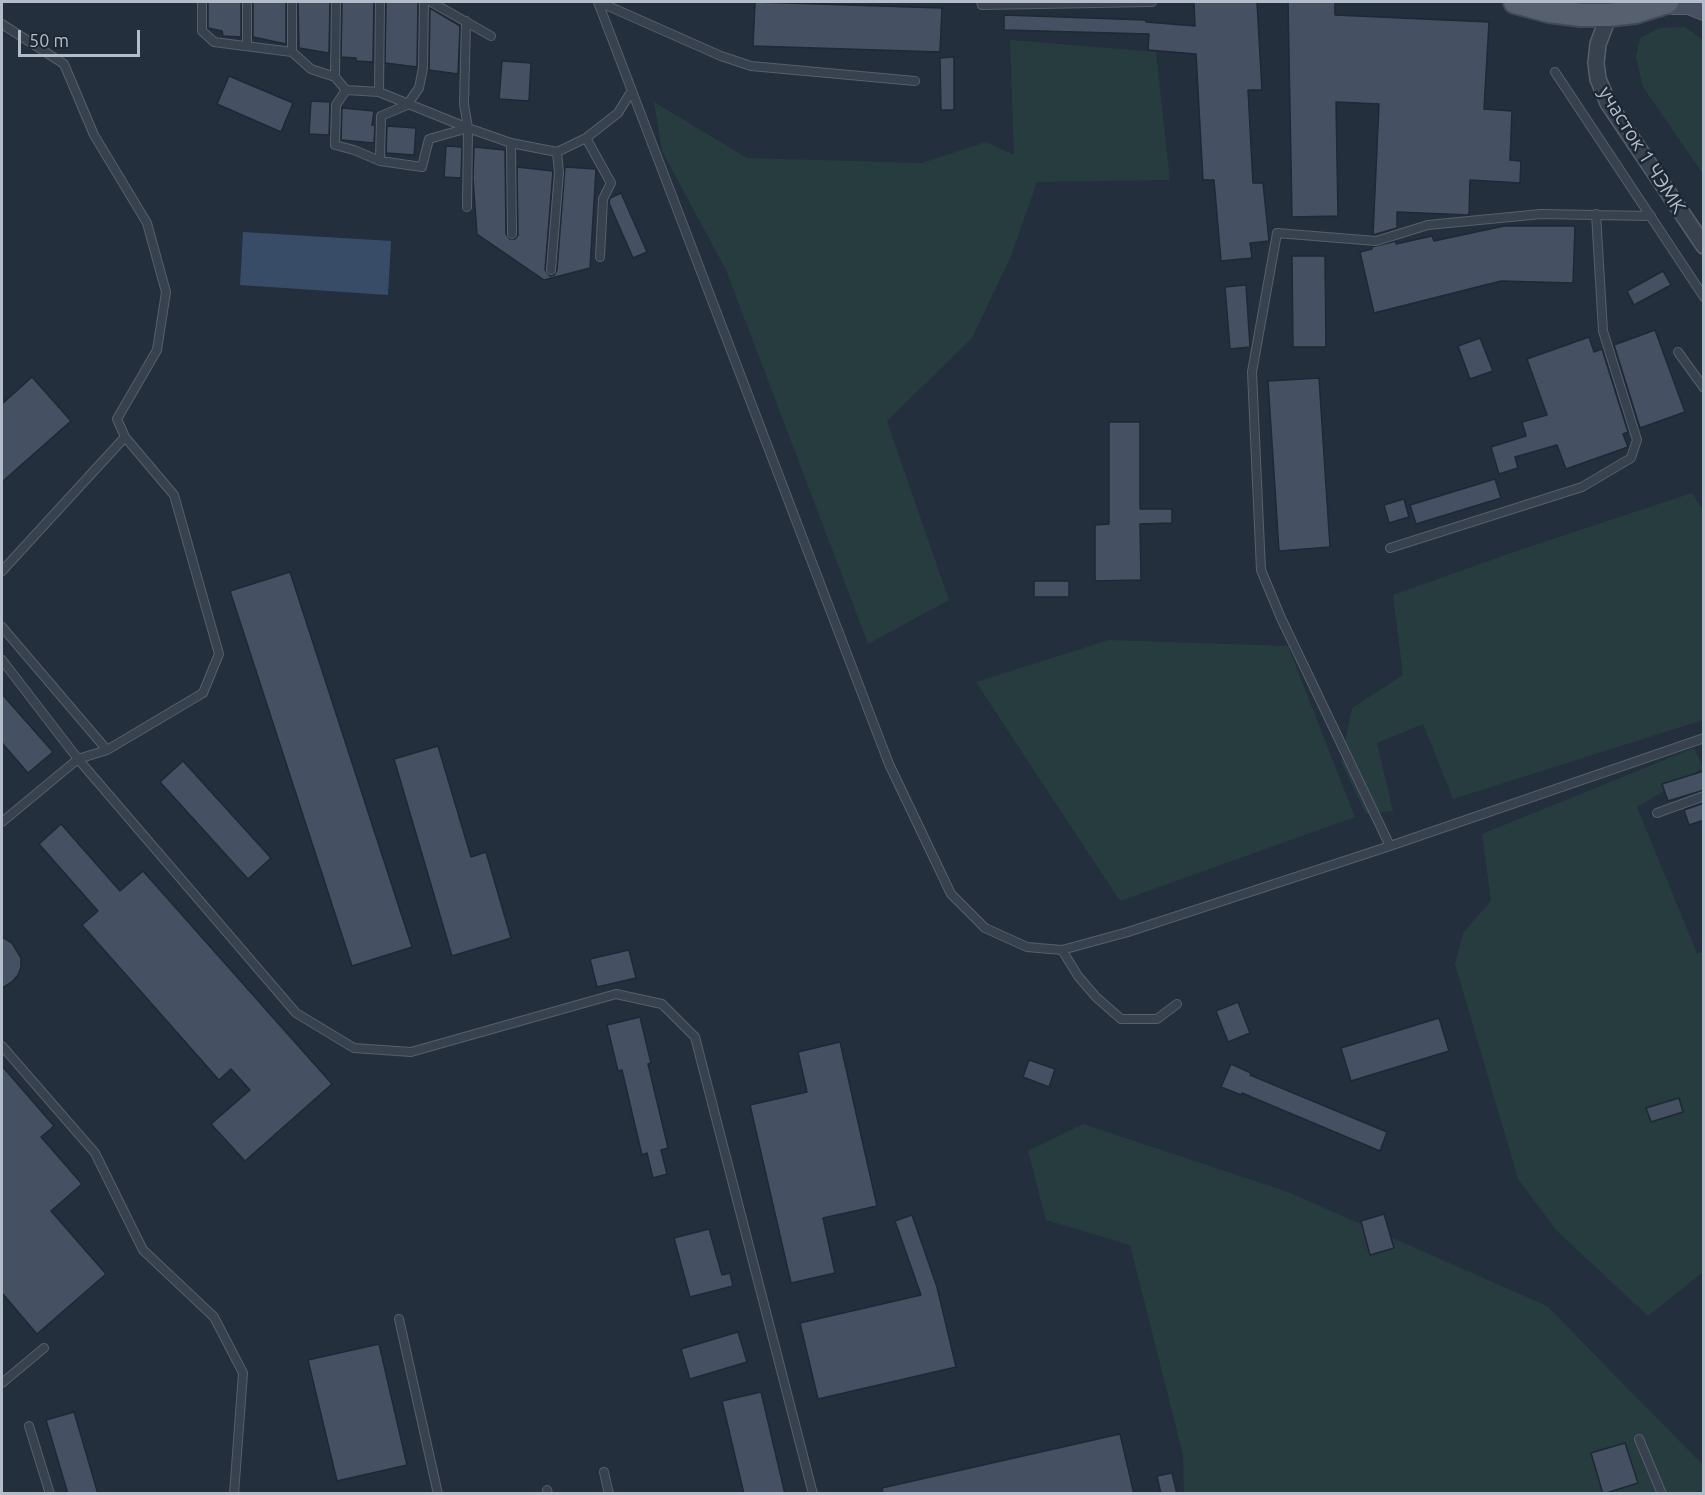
<!DOCTYPE html>
<meta charset="utf-8">
<style>
body{margin:0}
#map{position:relative;width:1705px;height:1495px;overflow:hidden;background:#242f3e;font-family:Ubuntu,sans-serif}
canvas{display:block}
.frame{position:absolute;inset:0;border:3px solid #b4bcc9;pointer-events:none}
.scale{position:absolute;left:18px;top:30px;width:122px;height:27px;box-sizing:border-box;border:3px solid #b4bcc9;border-top:0;padding-left:8px;font-size:18px;line-height:21px;white-space:nowrap;color:#b4bcc9;-webkit-text-stroke:4px #1d2633;paint-order:stroke}
</style>
<div id="map">
<canvas width="1705" height="1495"></canvas>
<div class="frame"></div>
<div class="scale">50 m</div>
</div>
<script>
const ctx = document.querySelector('canvas').getContext('2d');
ctx.lineJoin = 'round';
function fillPath(path, color) { ctx.fillStyle = color; ctx.fill(path, 'evenodd'); }
const toPath = rows => new Path2D(rows.map(r => 'M' + r).join(''));
function stroke(path, color, width, dash) { ctx.strokeStyle = color; ctx.lineWidth = width; ctx.lineCap = dash ? 'butt' : 'round'; ctx.setLineDash(dash || []); ctx.stroke(path); }
function label(font, color, halo, rows, align = 'center') {
  ctx.font = font + ' Ubuntu,sans-serif'; ctx.lineWidth = 5; ctx.setLineDash([]); ctx.textBaseline = 'middle'; ctx.strokeStyle = halo; ctx.fillStyle = color; for (const [text, x, y, turn = 0] of rows) {
    ctx.save(); ctx.translate(x, y); ctx.rotate((+turn || 0) * Math.PI / 180); ctx.textAlign = isNaN(turn) ? turn : align; if (halo) ctx.strokeText(text, 0, 0); ctx.fillText(text, 0, 0); ctx.restore();
  }
}
fillPath(toPath([
 [1685,27,1703,40,1703,174,1643,87,1636,57,1640,38,1660,28],
 [1010,40,1156,52,1170,180,1037,182,1011,256,972,338,887,421,949,600,868,644,726,270,662,151,654,102,747,158,922,163,986,142,1014,155],
 [1692,493,1703,510,1703,720,1453,799,1423,724,1377,743,1393,811,1366,814,1341,761,1352,708,1403,675,1393,595,1508,554],
 [1109,640,1288,646,1355,817,1120,901,976,682],
 [1694,748,1703,768,1637,807,1697,953,1704,952,1703,1272,1648,1316,1557,1231,1518,1179,1455,964,1463,933,1491,901,1482,834],
 [1083,1124,1288,1192,1547,1306,1703,1465,1703,1493,1184,1493,1183,1455,1130,1245,1046,1220,1028,1151]
]), '#263c3f');
fillPath(toPath([
 [243,232,391,241,388,295,240,285]
]), '#394c67');
const building = toPath([
 [208,2,241,2,241,37,223,36,222,31,208,28,208,2],
 [253,2,286,2,286,44,253,37,253,2],
 [298,2,330,2,329,53,299,48,298,2],
 [342,2,374,2,373,62,356,61,356,58,341,57,342,2],
 [386,2,418,2,417,67,385,63,386,2],
 [755,2,942,8,940,52,753,46,755,2],
 [1194,2,1257,2,1262,90,1248,90,1253,183,1263,183,1269,241,1250,243,1252,258,1221,261,1214,180,1203,180,1196,54,1148,50,1149,34,1004,30,1004,15,1146,20,1146,22,1195,26,1194,2],
 [1288,2,1335,2,1335,15,1489,22,1484,109,1512,111,1510,160,1521,161,1520,183,1470,180,1469,215,1397,212,1397,228,1373,235,1379,104,1336,102,1338,216,1292,217,1288,2],
 [430,8,460,26,458,74,429,70,430,8],
 [954,57,954,110,941,110,940,58,954,57],
 [502,61,531,63,529,101,499,99,502,61],
 [229,76,293,103,281,132,217,104,229,76],
 [311,101,330,102,329,135,309,134,311,101],
 [342,108,374,111,372,125,375,125,374,143,341,140,342,108],
 [387,126,416,128,414,155,386,153,387,126],
 [446,146,462,147,461,178,444,177,446,146],
 [474,147,505,150,506,234,510,239,515,239,518,235,517,167,553,171,545,270,550,276,554,275,557,270,565,167,596,169,590,268,544,280,477,234,473,179,474,147],
 [621,193,647,252,633,258,609,203,610,198,621,193],
 [1504,226,1575,226,1573,283,1501,281,1374,313,1360,252,1372,249,1372,247,1396,241,1396,244,1432,236,1434,241,1504,226],
 [1292,256,1325,256,1326,347,1293,347,1292,256],
 [1663,271,1671,285,1634,305,1627,291,1663,271],
 [1246,285,1250,347,1230,349,1225,287,1246,285],
 [1655,330,1685,412,1640,428,1614,345,1655,330],
 [1589,337,1594,352,1602,349,1628,432,1623,434,1628,447,1566,469,1557,445,1515,457,1518,468,1499,474,1491,447,1526,436,1522,422,1547,415,1527,359,1589,337],
 [1480,338,1493,371,1470,379,1458,346,1480,338],
 [32,377,71,421,2,482,2,404,32,377],
 [1319,378,1330,547,1279,551,1268,381,1319,378],
 [1109,422,1140,422,1140,509,1172,509,1172,523,1140,524,1141,580,1095,581,1095,525,1109,524,1109,422],
 [1495,479,1501,498,1416,524,1410,505,1495,479],
 [1404,499,1409,517,1389,523,1384,505,1404,499],
 [290,572,412,947,352,966,230,591,290,572],
 [1034,581,1069,581,1069,597,1034,597,1034,581],
 [2,694,53,752,28,773,2,743,2,694],
 [438,746,471,857,486,852,511,938,452,956,394,759,438,746],
 [183,761,271,858,248,879,160,782,183,761],
 [1704,771,1704,790,1668,801,1662,784,1704,771],
 [1704,803,1704,820,1689,825,1684,810,1704,803],
 [61,824,120,891,143,871,332,1084,245,1161,211,1124,250,1090,231,1069,219,1080,82,925,98,911,39,844,61,824],
 [2,937,12,943,21,958,21,967,18,975,12,982,2,988,2,937],
 [629,950,636,978,597,987,590,959,629,950],
 [1238,1002,1250,1033,1228,1042,1216,1011,1238,1002],
 [640,1017,651,1063,648,1064,668,1148,661,1150,667,1174,653,1178,647,1153,642,1155,622,1070,618,1071,607,1025,640,1017],
 [1439,1018,1449,1051,1351,1081,1341,1048,1439,1018],
 [840,1042,877,1206,823,1218,835,1273,791,1283,750,1105,807,1092,798,1052,840,1042],
 [1029,1060,1055,1069,1049,1087,1023,1077,1029,1060],
 [1231,1064,1251,1073,1250,1075,1387,1132,1380,1151,1242,1093,1241,1095,1221,1087,1231,1064],
 [2,1066,54,1126,41,1137,82,1184,51,1211,106,1274,37,1334,2,1293,2,1066],
 [1679,1098,1683,1112,1651,1122,1646,1108,1679,1098],
 [1384,1214,1394,1248,1370,1255,1361,1221,1384,1214],
 [912,1215,937,1287,956,1367,818,1399,800,1323,921,1295,895,1221,912,1215],
 [709,1229,722,1275,730,1273,733,1286,690,1297,674,1238,709,1229],
 [738,1332,747,1362,690,1379,681,1349,738,1332],
 [379,1344,407,1465,337,1481,308,1360,379,1344],
 [761,1392,785,1494,744,1494,722,1401,761,1392],
 [74,1412,98,1494,68,1494,46,1420,74,1412],
 [1120,1434,1134,1494,883,1494,882,1488,1120,1434],
 [1625,1443,1638,1483,1603,1494,1591,1453,1625,1443],
 [1172,1473,1177,1494,1161,1494,1157,1476,1172,1473]
]);
fillPath(building, '#455162');
stroke(building, '#1f2835', 1.5);
const service = toPath([
 [202,2,202,31,214,42,292,52,311,69,335,77,346,90,379,92,468,128,511,143,557,152,586,138,618,113,631,92],
 [247,2,247,45],
 [292,2,292,52],
 [431,2,491,36],
 [598,2,889,764,951,894,985,928,1027,947,1062,950,1078,976,1096,997,1121,1019,1157,1019,1177,1004],
 [599,2,721,56,751,66,915,81],
 [981,2,982,5,1152,2],
 [466,21,464,104,468,128,467,207],
 [2,24,64,64,94,135,147,223,166,292,157,350,117,419,125,437,174,495,219,654,203,693,107,750,78,759,2,822],
 [1555,72,1704,297],
 [335,77,336,2],
 [346,90,336,105,335,145,354,150,380,161,422,167,429,139,468,128],
 [379,92,380,2],
 [586,138,611,183,603,199,600,257],
 [511,143,512,234],
 [380,161,381,116,407,105,419,88,423,68,424,2],
 [551,270,559,173,557,152],
 [1678,352,1704,388],
 [1390,548,1582,487,1631,458,1637,440,1603,331,1596,214],
 [2,571,125,437],
 [2,627,107,750],
 [2,660,78,759,296,1013,354,1048,411,1052,616,994,662,1004,695,1037,813,1494],
 [1657,813,1704,796],
 [1390,846,1281,618,1261,570,1252,372,1277,233,1376,241,1428,225,1541,214,1651,216],
 [1062,950,1128,932,1390,846,1704,738],
 [2,1046,95,1153,143,1250,214,1317,243,1373,234,1494],
 [399,1319,438,1494],
 [2,1383,44,1348],
 [29,1426,50,1494],
 [1639,1439,1662,1494],
 [604,1472,609,1494],
 [547,1490,548,1494]
]);
const minor = toPath([
 [1609,15,1598,44,1596,63,1598,79,1608,103,1704,246]
]);
const secondary = toPath([
 [1661,4,1689,4,1704,10]
]);
const primary = toPath([
 [1515,2,1549,11,1581,15,1609,15,1635,12,1667,2]
]);
stroke(service, '#565f6c', 10);
stroke(minor, '#565f6c', 18);
stroke(secondary, '#565f6c', 22);
stroke(primary, '#414a57', 26);
stroke(service, '#38414e', 8);
stroke(minor, '#38414e', 15);
stroke(secondary, '#465061', 20);
stroke(primary, '#56606e', 22);
label('20px', '#b4bcc9', '#1d2633', [
 ["участок 1 ЧЭМК",1642,150,58]
]);
</script>
